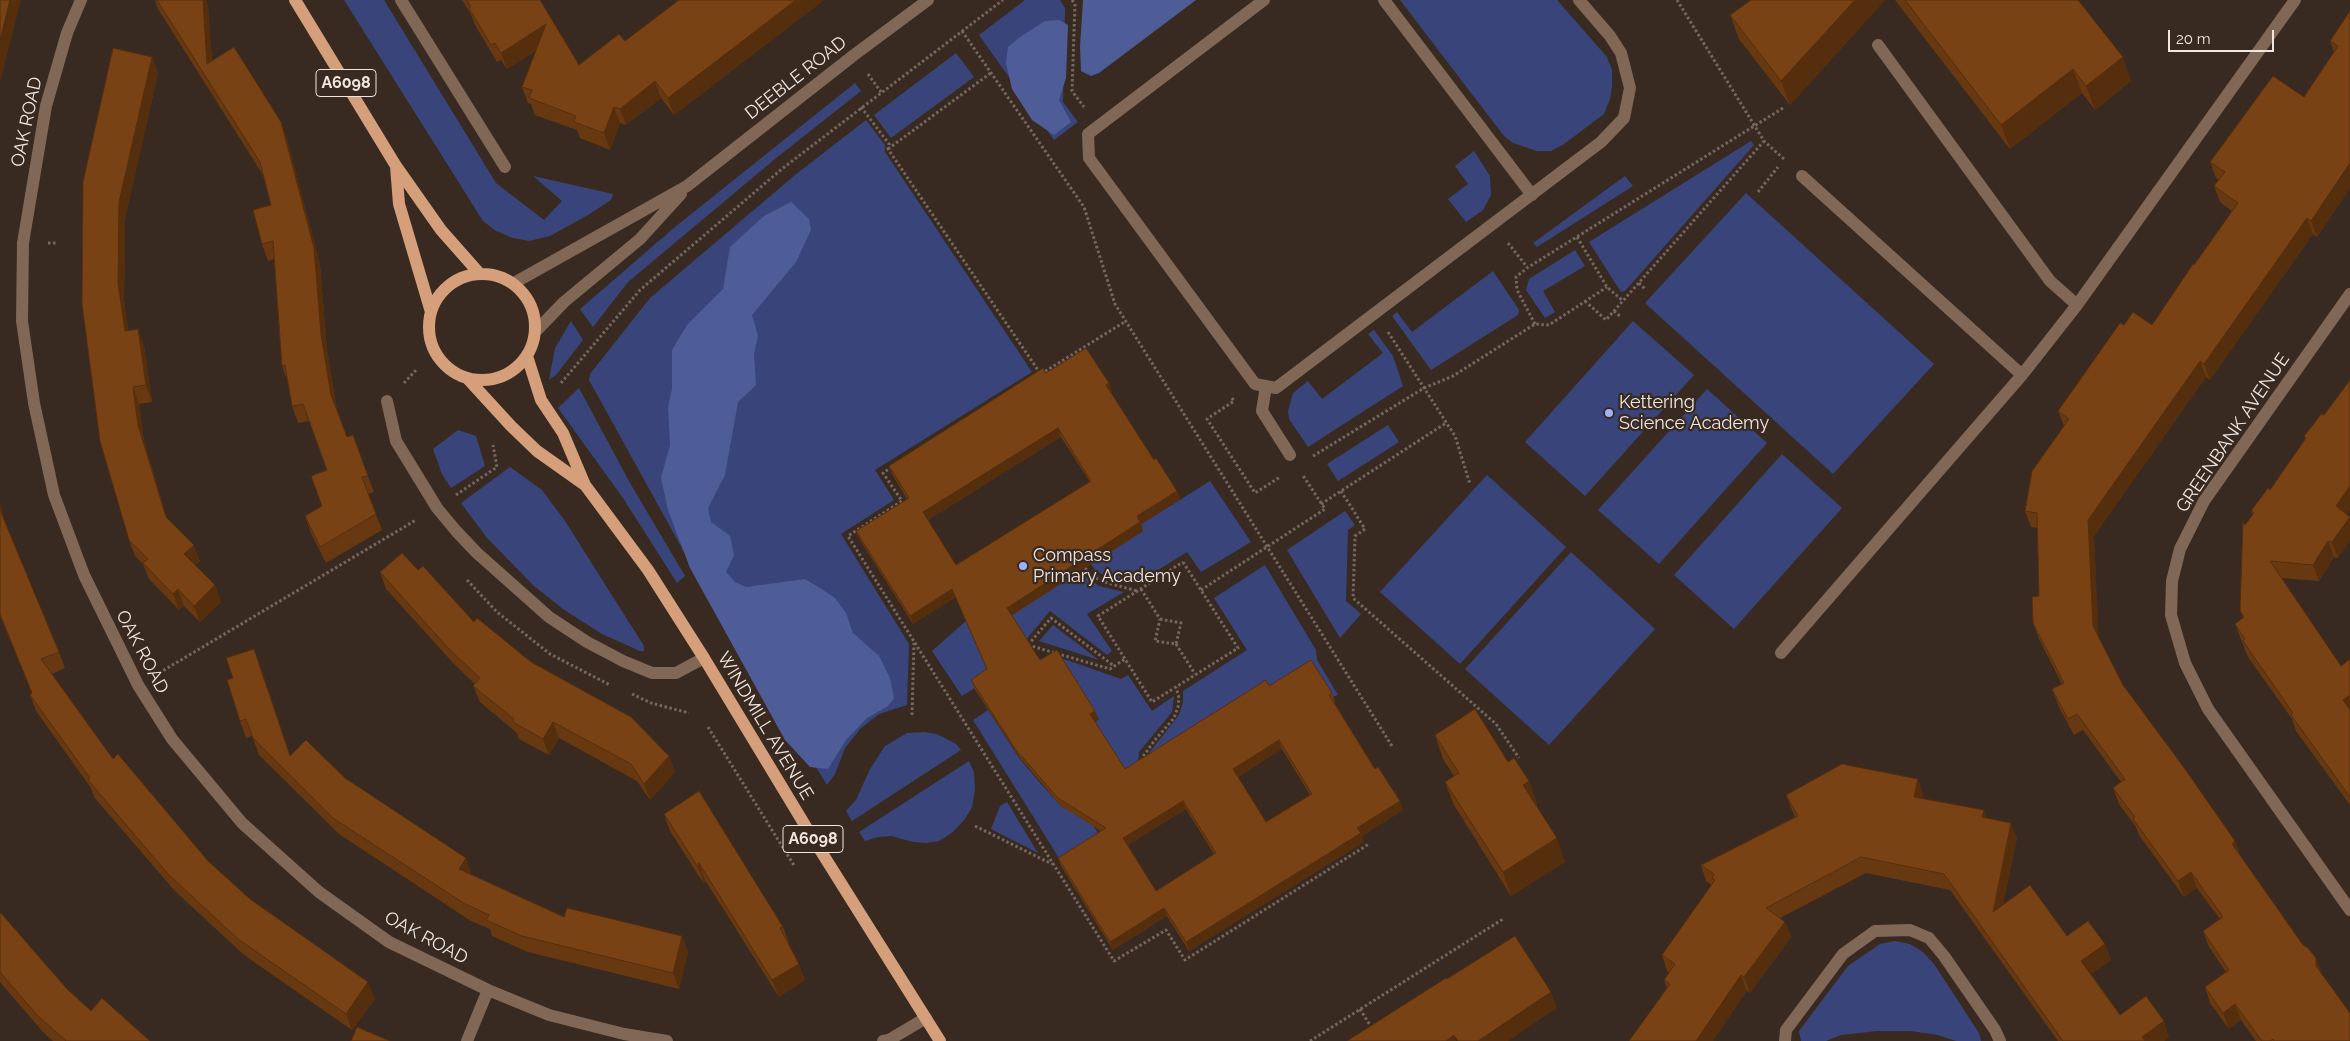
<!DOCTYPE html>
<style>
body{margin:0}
#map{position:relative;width:2350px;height:1041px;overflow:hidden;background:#382a20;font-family:Raleway,sans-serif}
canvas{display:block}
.scale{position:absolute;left:2168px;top:30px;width:106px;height:22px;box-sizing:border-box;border:2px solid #f1e7e1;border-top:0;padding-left:6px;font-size:15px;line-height:18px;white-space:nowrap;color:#f1e7e1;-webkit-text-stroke:4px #382a20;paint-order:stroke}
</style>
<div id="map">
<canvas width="2350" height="1041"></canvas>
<div class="scale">20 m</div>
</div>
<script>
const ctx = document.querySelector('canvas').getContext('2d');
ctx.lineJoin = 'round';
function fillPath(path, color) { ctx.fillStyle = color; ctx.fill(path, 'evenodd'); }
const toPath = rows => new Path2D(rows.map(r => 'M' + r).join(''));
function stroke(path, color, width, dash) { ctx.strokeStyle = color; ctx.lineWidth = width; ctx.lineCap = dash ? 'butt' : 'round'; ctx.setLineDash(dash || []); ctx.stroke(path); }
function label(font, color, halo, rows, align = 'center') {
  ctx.font = font + ' Raleway,sans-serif'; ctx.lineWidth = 4.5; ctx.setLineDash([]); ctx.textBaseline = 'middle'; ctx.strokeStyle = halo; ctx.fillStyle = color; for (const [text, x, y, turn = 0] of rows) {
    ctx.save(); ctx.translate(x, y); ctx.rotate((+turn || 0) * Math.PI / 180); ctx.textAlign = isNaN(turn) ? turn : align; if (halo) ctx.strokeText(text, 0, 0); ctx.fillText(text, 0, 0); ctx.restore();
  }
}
fillPath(toPath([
 [344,0,384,0,496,183,544,220,562,201,533,176,613,194,611,200,588,215,550,236,529,241,513,238,496,231,483,221],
 [1025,0,1060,0,1065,8,1063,102,1078,122,1054,140,979,35],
 [1400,0,1557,0,1607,57,1612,70,1612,86,1610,99,1604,114,1564,144,1551,151,1537,151,1513,143,1504,136],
 [956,53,974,77,891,138,874,115],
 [855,83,861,91,775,159,628,282,593,327,580,309,675,227],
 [866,120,885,145,885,152,1032,372,875,470,894,500,841,534,909,644,907,705,879,714,861,728,845,748,835,774,827,785,694,570,589,380,590,374,650,298,795,175],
 [1751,141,1754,145,1625,291,1621,292,1589,242],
 [1474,151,1490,176,1491,195,1483,210,1466,222,1448,199,1468,184,1455,166],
 [1625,176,1633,186,1537,247,1533,243],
 [1746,193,1934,364,1833,474,1645,303],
 [1575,250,1585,266,1543,291,1555,312,1545,318,1526,290,1529,279],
 [1493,271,1519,310,1518,315,1431,370,1392,316,1397,312,1412,332],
 [571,321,583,340,556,375,549,380,555,348],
 [1633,321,1694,375,1585,496,1525,442],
 [1374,330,1393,356,1403,386,1308,447,1289,419,1288,411,1293,393,1308,381,1322,399,1383,353,1368,334],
 [579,388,630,483,685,576,677,583,623,498,558,408],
 [1707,389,1767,443,1659,564,1598,510],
 [1388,425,1399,442,1338,481,1327,464],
 [458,430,476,436,485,466,451,488,442,474,433,449],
 [1782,454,1842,508,1734,629,1674,575],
 [510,467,542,490,565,521,644,646,644,651,640,651,602,634,563,609,534,586,487,538,461,503],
 [1487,475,1566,547,1460,664,1380,592],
 [1210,481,1251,542,1201,572,1187,552,1137,583,1105,576,1095,570,1091,564,1143,531,1140,525],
 [1345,511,1355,525,1348,530,1346,601,1361,614,1340,638,1287,550],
 [1571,552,1655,629,1549,745,1465,669],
 [1265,565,1316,650,1317,660,1338,695,1148,757,1149,753,1179,715,1183,702,1183,691,1247,650,1214,598],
 [1079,572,1099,586,1124,592,1087,614,1112,651,1107,655,1050,611,1019,648,992,628],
 [966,621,991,678,962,696,932,651],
 [1053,625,1099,660,1039,641],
 [1061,658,1121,679,1128,675,1152,711,1174,696,1172,712,1139,752,1138,764,1097,796,1094,723,1099,719],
 [988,710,1019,758,1041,784,1061,806,1093,825,1102,840,1059,858,973,720],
 [924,732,937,734,956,744,961,750,852,821,846,811,856,800,870,769,885,746,907,733],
 [969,761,974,772,975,790,972,807,965,819,953,832,939,841,926,843,913,842,891,836,878,837,865,841,859,832],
 [1007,802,1038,853,991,829,1000,806],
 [1895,941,1910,944,1923,952,1934,964,1979,1033,1981,1041,1956,1041,1938,1035,1911,1031,1877,1031,1841,1035,1826,1041,1801,1041,1799,1031,1848,966,1880,944]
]), '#39457a');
fillPath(toPath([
 [1083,0,1196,0,1099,73,1091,76,1081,71,1080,47],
 [1059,20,1068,25,1066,78,1059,100,1071,122,1054,135,1032,120,1012,89,1006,63,1008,47,1020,37,1045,21],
 [791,202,809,219,811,230,796,262,752,315,758,336,754,354,756,385,738,402,725,475,708,508,711,522,730,536,734,555,726,572,735,582,746,587,805,579,820,588,835,598,846,613,853,633,879,656,890,678,894,698,888,706,867,718,846,740,828,769,810,767,785,740,690,568,668,510,661,478,670,445,668,407,672,389,672,350,687,325,723,289,730,247,764,216]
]), '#4e5d97');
stroke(toPath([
 [1072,0,1075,4,1072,91,1084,107],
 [1677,0,1764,141,1785,160],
 [962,31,1084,207,1115,304,1392,746],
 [868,74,881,92],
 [861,107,889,144,888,149,1040,373],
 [888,149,992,72],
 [1758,192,1778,167],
 [1577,237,1607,287,1623,301],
 [48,243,56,243],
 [1508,243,1527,267],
 [1639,283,1646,290],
 [1585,301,1606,320,1764,141],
 [1614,311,1621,317],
 [1535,324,1517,290,1516,277,1527,268,1783,108],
 [1388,332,1455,436,1470,484],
 [1041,374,1126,321],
 [404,383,417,369],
 [561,383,640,290,783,168,1003,0],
 [1232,398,1234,401,1207,419,1255,493,1280,477],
 [1313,456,1424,388,1453,376,1535,324,1549,325,1607,287],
 [892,467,883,473,902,501,848,536,1114,961,1166,930,1185,960,1369,844],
 [1341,491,1365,529,1355,536,1353,598,1496,724,1519,758],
 [456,495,497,467,493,445],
 [1321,504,1446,423],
 [1183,562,1238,648,1152,702,1098,616,1183,562],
 [1085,568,1091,575,1101,581,1137,591],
 [467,580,497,612,550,654,610,685],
 [1141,589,1160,619],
 [1201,590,1325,509,1302,474],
 [1160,619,1181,623,1176,644,1155,641,1160,619],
 [1176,644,1195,674],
 [1028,645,1051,618,1114,666],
 [1028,645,1110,669,1125,659],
 [159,673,416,520],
 [632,694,651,703,689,713],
 [912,715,914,643],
 [708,727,795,867],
 [1142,761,1144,755,1155,740,1174,718,1178,707,1179,698,1176,687],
 [975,826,1052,864],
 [1360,1009,1373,1030],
 [1310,1041,1503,919]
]), '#756860', 3, [2.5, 2.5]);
stroke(toPath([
 [1264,0,1088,134,1089,158,1255,384,1276,388,1601,142,1624,118,1630,88,1621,53,1610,36,1579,0],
 [1384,0,1532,195],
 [1878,45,2050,281,2077,305],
 [1802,176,2022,375],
 [1266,386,1262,411,1290,455],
 [1781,653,2022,375,2077,305,2295,0]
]), '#816755', 12);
stroke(toPath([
 [81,0,67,33,46,106,23,243,22,321,34,403,54,495,84,575,138,685,172,739,242,823,319,892,389,942,488,990,549,1015,624,1034,667,1041],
 [401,0,505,167],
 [2350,294,2204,501,2180,549,2172,581,2171,615,2185,663,2208,709,2350,910],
 [387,401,396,441,437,508,457,532,477,553,549,617,587,642,623,661,652,673,676,673,704,658],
 [467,1041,488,990],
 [883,1041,889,1040,926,1018],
 [1785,1041,1786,1030,1843,954,1875,931,1910,930,1929,938,1944,956,1995,1030,2000,1041]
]), '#816755', 12);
stroke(toPath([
 [514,283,687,186,854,55,928,0],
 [536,331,564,302,640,239,681,194]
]), '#816755', 12);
stroke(toPath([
 [295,0,396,166,441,230,479,273],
 [396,166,399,204,431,312],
 '429 327a53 53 0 1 1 106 0a53 53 0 1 1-106 0Z',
 [527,356,541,400,563,433,585,485,648,570,704,658,817,845,940,1041],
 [467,378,511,426,537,451,585,485]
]), '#d49f7a', 12);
fillPath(toPath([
 [155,0,206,0,208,6,212,61,287,139,320,264,327,350,337,410,347,437,368,476,374,492,368,494,382,530,326,563,311,533,305,516,322,506,327,470,309,421,298,423,292,406,288,382,282,366,274,259,268,261,262,244,271,205,263,175,158,9],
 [462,0,540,0,579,65,625,41,679,0,824,0,674,115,661,98,626,125,620,123,610,150,580,138,577,130,535,115,531,104,528,103,522,87,536,51,507,69,501,60,497,62,475,25,471,14],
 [1751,0,1885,0,1790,105,1739,39,1730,15],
 [1895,0,2078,0,2131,81,2095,110,2082,93,2010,149],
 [2350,11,2350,188,2317,237,2313,234,2210,380,2206,377,2094,536,2098,637,2123,685,2235,841,2241,857,2321,973,2350,1041,2256,1041,2241,1020,2229,1029,2210,1003,2205,987,2226,972,2209,947,2203,931,2220,919,2197,888,2184,897,2139,835,2136,827,2119,804,2113,788,2121,782,2083,730,2074,735,2058,705,2052,689,2062,684,2039,639,2033,623,2039,596,2038,528,2031,527,2025,511,2064,426,2058,411,2124,325,2152,325,2232,211,2220,202,2214,186,2219,180,2216,178,2210,162,2304,97,2334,52,2330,41],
 [152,57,158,73,125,219,124,300,128,330,144,345,152,402,139,404,144,441,167,519,200,561,195,565,215,585,221,602,200,622,184,606,179,610,149,579,143,564,135,556,129,540,82,304],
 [1046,373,1112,392,1111,392,1154,460,1177,491,1180,499,1141,524,1143,531,1012,615,1040,660,1095,711,1098,720,1095,722,1125,769,1269,686,1332,693,1335,702,1334,702,1375,769,1403,810,1362,836,1364,842,1189,951,1167,916,1113,950,1061,866,1058,858,1101,831,1061,806,1020,758,974,688,971,680,987,670,956,597,913,624,860,540,856,531,907,499,892,474,889,466],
 [1061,437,1090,482,956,565,928,520],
 [1282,749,1310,795,1266,822,1238,777],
 [1186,809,1214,854,1156,891,1128,845],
 [2324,415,2347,514,2338,558,2334,557,2319,581,2281,578,2341,666,2350,659,2350,805,2296,731,2292,719,2248,657,2235,624,2243,618,2240,611,2245,525,2253,515,2251,511,2270,490,2305,439,2304,436],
 [0,504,5,524,59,652,65,668,52,674,113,759,208,861,250,899,375,999,352,1030,244,955,174,890,94,797,91,788,36,711,30,695,32,693,0,616],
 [418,570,474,622,669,756,675,772,650,800,637,781,559,738,549,755,519,739,517,733,480,702,473,686,475,684,454,664,386,589,380,572],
 [254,649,290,756,345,778,472,875,564,917,682,936,688,952,679,989,528,952,492,936,490,929,471,921,339,834,259,755,252,736,246,738,240,721,233,678],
 [1435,735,1508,762,1529,781,1537,805,1536,806,1565,862,1511,896,1454,805,1445,782,1454,776,1443,759],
 [1923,794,1922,798,1986,818,2017,838,2003,904,2067,936,2105,944,2111,960,2091,974,2120,1015,2169,1037,2164,1041,2058,1041,1950,890,1866,873,1780,918,1785,922,1791,937,1750,993,1747,991,1667,988,1664,980,1670,972,1667,971,1662,955,1712,885,1706,881,1701,865,1795,817,1792,810,1786,795],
 [664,814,783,927,789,943,788,944,805,980,779,997,705,880,704,884,670,831],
 [0,912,67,989,91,1011,150,1041,53,1041,43,1032,0,982]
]), '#683911');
fillPath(toPath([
 [10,0,21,0,20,4,0,82,0,41],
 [203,0,206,0,208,6,213,81,207,64],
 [796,0,824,0,674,115,668,98],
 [1855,0,1885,0,1790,105,1781,81],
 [546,24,552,41,507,69,501,53],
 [152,57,158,73,125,219,124,300,131,347,125,331,118,283,119,202],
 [2123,57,2131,81,2095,110,2086,86],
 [2073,69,2082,93,2010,149,2001,125],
 [655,81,661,98,626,125,620,109],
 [614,107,620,123,610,150,604,133],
 [281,122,287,139,320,264,327,350,337,412,331,395],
 [2350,163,2350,188,2317,237,2311,221],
 [2307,218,2313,234,2210,380,2204,364],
 [138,329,144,345,152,402,146,385],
 [2200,361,2206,377,2094,536,2099,642,2093,626,2088,520],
 [1109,383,1112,392,1110,394,1106,385],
 [133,387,139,404,144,441,172,534,166,517,138,425],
 [1058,428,1061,437,926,521,923,512],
 [2350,486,2350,510,2341,522,2336,506],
 [1177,491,1180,499,1141,524,1143,531,1010,616,1007,608,1137,516],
 [0,504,7,529,0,510],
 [2350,517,2350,541,2338,558,2332,542],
 [2328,541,2334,557,2319,581,2313,565],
 [194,545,200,561,190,570,184,554],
 [215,585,221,602,200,622,194,606],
 [178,589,184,606,179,610,173,594],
 [952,589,956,597,913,624,910,616],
 [254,649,260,665,296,773,290,756],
 [2350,695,2350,715,2343,700],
 [1095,711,1098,720,1094,723,1090,714],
 [553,722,559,738,549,755,543,739],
 [1279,740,1282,749,1236,778,1233,769],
 [669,756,675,772,650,800,644,784],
 [1918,779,1923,794,1920,812,1914,797],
 [1529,781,1537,805,1531,809,1523,785],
 [1183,801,1186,809,1126,846,1123,838],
 [1400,801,1403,810,1362,836,1364,842,1189,951,1186,942,1357,828],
 [1984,810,1989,826,1982,817],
 [2011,823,2017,838,1998,927,1993,912],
 [1557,838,1565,862,1511,896,1503,872],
 [2235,841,2241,857,2232,844],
 [466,858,472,875,459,869],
 [699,863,705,880,704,884,698,867],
 [2191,872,2197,888,2184,897,2178,881],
 [1164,908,1167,916,1113,950,1110,942],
 [1785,922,1791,937,1750,993,1744,977],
 [682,936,688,952,679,989,673,973],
 [2105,944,2111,960,2087,977,2081,961],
 [2316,958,2322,974,2316,966],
 [799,964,805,980,779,997,772,980],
 [1741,975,1747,991,1713,1041,1696,1041],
 [368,982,375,999,352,1030,346,1014],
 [1551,992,1557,1008,1508,1041,1478,1041],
 [2235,1004,2241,1020,2229,1029,2223,1013],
 [2164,1021,2169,1037,2164,1041,2143,1041,2142,1037],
 [1454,1035,1456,1041,1446,1041]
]), '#552e0e');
const building = toPath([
 [0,0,10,0,0,41,0,0],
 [157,0,203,0,207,64,234,47,281,122,314,248,321,334,331,395,347,437,353,435,368,476,362,477,376,514,320,547,305,516,322,506,311,476,327,470,303,404,292,406,285,365,282,366,273,241,262,244,253,210,271,205,260,162,157,0],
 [467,0,540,0,579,65,619,34,625,41,679,0,796,0,668,98,655,81,620,109,614,107,604,133,574,122,576,116,529,98,532,90,522,87,546,24,501,53,495,43,491,45,469,8,471,7,467,0],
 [1751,0,1855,0,1781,81,1730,15,1751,0],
 [1905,0,2078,0,2123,57,2086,86,2073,69,2001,125,1905,0],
 [2350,11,2350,163,2311,221,2307,218,2204,364,2200,361,2088,520,2093,626,2123,685,2185,769,2235,841,2232,844,2303,945,2308,948,2316,958,2316,966,2350,1013,2350,1041,2274,1041,2273,1039,2270,1041,2262,1041,2235,1004,2223,1013,2205,987,2229,970,2203,931,2223,917,2191,872,2178,881,2133,819,2135,817,2113,788,2125,779,2077,714,2068,719,2052,689,2064,683,2033,623,2032,597,2039,596,2037,513,2025,511,2032,471,2069,419,2058,411,2120,323,2124,325,2133,312,2152,325,2193,264,2194,265,2238,203,2214,186,2225,172,2210,162,2273,76,2304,97,2338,46,2330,41,2350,11],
 [113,48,152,57,119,202,118,283,125,331,138,329,146,385,133,387,138,425,166,517,194,545,184,554,215,585,194,606,178,589,173,594,143,563,148,559,129,540,100,441,82,304,83,182,113,48],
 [1086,348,1109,383,1106,385,1154,460,1156,458,1177,491,1137,516,1140,522,1007,608,1040,660,1057,650,1095,711,1090,714,1125,769,1266,680,1269,686,1311,660,1332,693,1329,695,1375,769,1378,767,1400,801,1357,828,1361,833,1186,942,1164,908,1110,942,1058,858,1106,828,1058,798,1016,750,971,680,987,669,952,589,910,616,856,531,909,498,889,466,1043,368,1046,373,1086,348],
 [1058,428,1091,481,956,565,923,512,1058,428],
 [1279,740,1312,794,1266,822,1233,769,1279,740],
 [1183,801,1216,853,1156,891,1123,838,1183,801],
 [2350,380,2350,486,2336,506,2350,517,2332,542,2328,541,2313,565,2270,561,2341,666,2350,659,2350,695,2343,700,2350,710,2350,797,2291,715,2293,713,2243,641,2245,639,2235,624,2244,617,2240,611,2243,522,2245,525,2254,513,2251,511,2268,488,2270,490,2306,438,2304,436,2313,425,2321,414,2324,415,2350,380],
 [0,510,59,652,41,659,113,759,118,754,208,861,250,899,368,982,346,1014,238,939,168,874,88,780,90,778,30,695,32,693,0,614,0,510],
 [402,553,418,570,423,566,474,622,477,618,531,662,631,717,669,756,644,784,631,764,553,722,543,739,513,722,514,719,473,686,480,678,448,648,380,572,402,553],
 [254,649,290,756,306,740,345,778,466,858,459,869,564,917,567,908,682,936,673,973,522,936,486,920,489,915,465,904,333,818,253,738,246,719,240,721,227,680,233,678,226,658,254,649],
 [1475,709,1508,762,1514,758,1529,781,1523,785,1557,838,1503,872,1445,782,1459,773,1435,735,1475,709],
 [1842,764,1918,779,1914,797,1984,810,1982,817,2011,823,1993,912,2030,885,2067,936,2088,921,2105,944,2081,961,2120,1015,2146,996,2164,1021,2142,1037,2145,1041,2063,1041,1944,874,1861,857,1766,908,1785,922,1744,977,1741,975,1696,1041,1629,1041,1670,984,1664,980,1675,964,1662,955,1715,880,1712,878,1714,874,1701,865,1798,816,1786,795,1842,764],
 [699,791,783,927,780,928,799,964,772,980,699,863,698,867,664,814,699,791],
 [0,912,67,989,91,1011,102,998,150,1041,66,1041,37,1015,0,972,0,912],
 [1515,936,1551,992,1478,1041,1458,1041,1454,1035,1446,1041,1347,1041,1446,978,1447,979,1515,936],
 [357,1027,390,1041,351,1041,357,1027]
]);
fillPath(building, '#794214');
stroke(building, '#552e0e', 1);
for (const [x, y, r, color] of [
 [1609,413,5,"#9fb3fd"],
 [1023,566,5,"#9fb3fd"]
]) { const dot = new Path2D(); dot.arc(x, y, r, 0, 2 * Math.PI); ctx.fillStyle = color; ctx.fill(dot); stroke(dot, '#382a20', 2); }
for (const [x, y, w] of [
 [346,83,60],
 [813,839,60]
]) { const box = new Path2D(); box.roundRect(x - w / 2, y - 13.5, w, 27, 4); ctx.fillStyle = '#382a20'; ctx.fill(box); stroke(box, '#f1e7e1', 1); }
label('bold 16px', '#f1e7e1', null, [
 ["A6098",346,83],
 ["A6098",813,839]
]);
label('18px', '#f1e7e1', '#382a20', [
 ["DEEBLE ROAD",796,78,-38],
 ["OAK ROAD",27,122,-78],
 ["GREENBANK AVENUE",2233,433,-56],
 ["OAK ROAD",142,652,62],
 ["WINDMILL AVENUE",765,726,59],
 ["OAK ROAD",426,938,28]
]);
label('18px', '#f1e7e1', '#382a20', [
 ["Kettering",1619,403],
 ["Science Academy",1619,424],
 ["Compass",1033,556],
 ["Primary Academy",1033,577]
], 'left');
</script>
